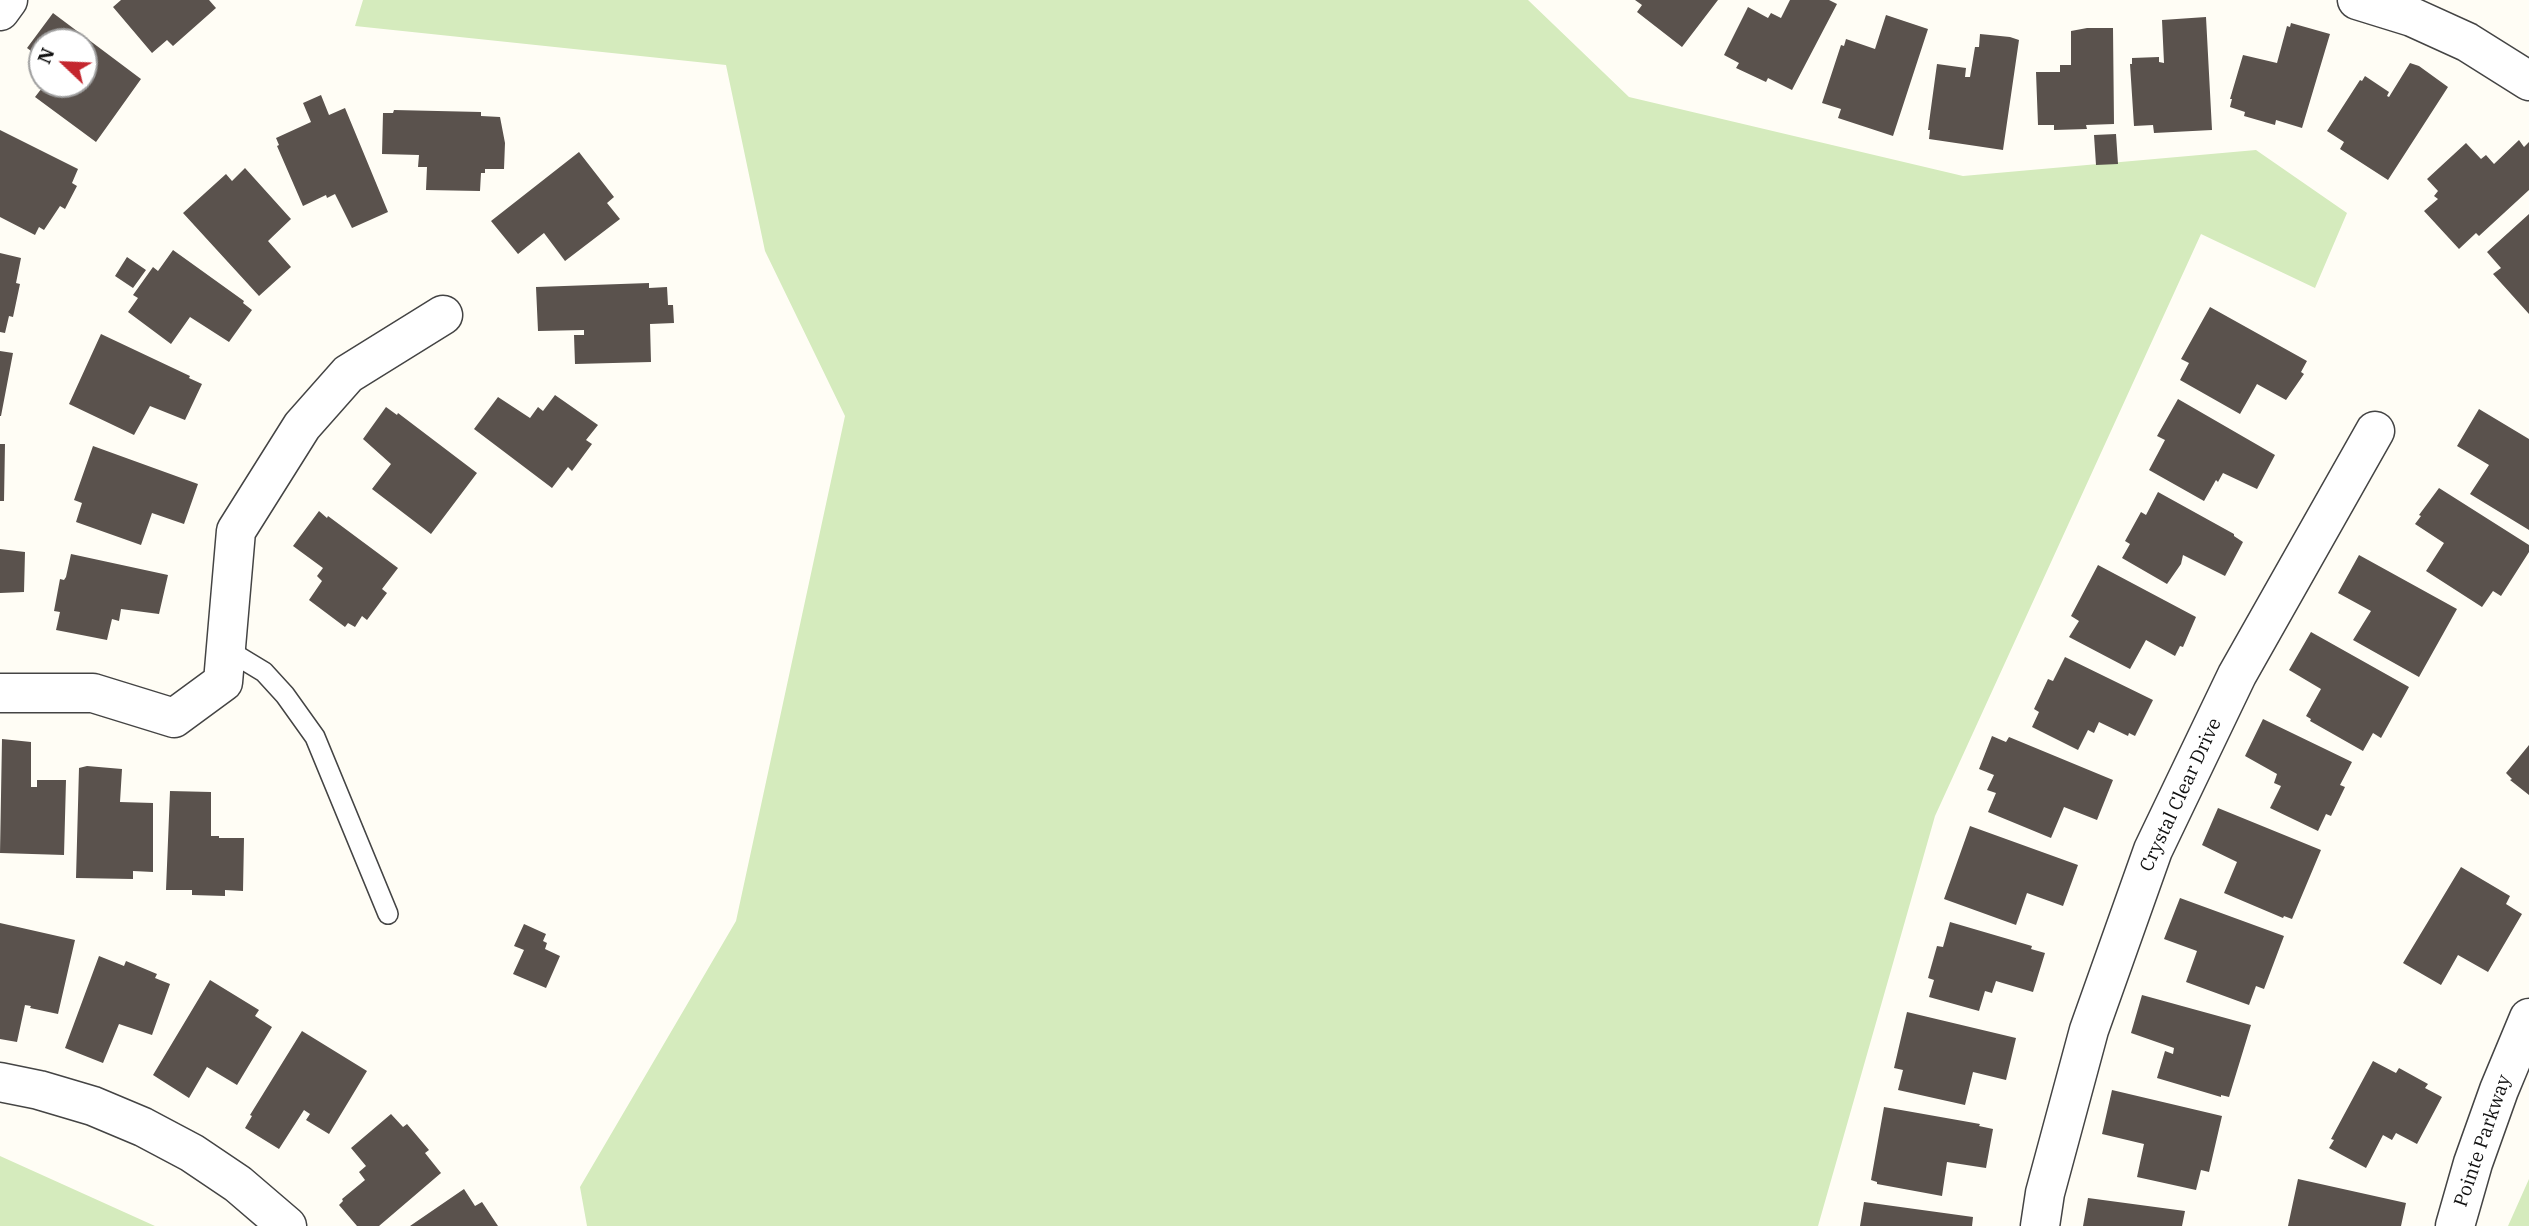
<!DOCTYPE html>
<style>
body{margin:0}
#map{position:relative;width:2529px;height:1226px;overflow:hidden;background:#fffdf5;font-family:"IBM Plex Serif",serif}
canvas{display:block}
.north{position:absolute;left:28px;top:28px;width:70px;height:70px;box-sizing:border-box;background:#fff;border:2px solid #a0a0a0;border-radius:50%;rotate:293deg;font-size:19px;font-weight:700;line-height:28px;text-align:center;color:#111}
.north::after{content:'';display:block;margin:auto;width:24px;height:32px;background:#c4262e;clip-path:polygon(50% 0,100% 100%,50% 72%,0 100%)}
</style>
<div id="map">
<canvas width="2529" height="1226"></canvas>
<div class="north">N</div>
</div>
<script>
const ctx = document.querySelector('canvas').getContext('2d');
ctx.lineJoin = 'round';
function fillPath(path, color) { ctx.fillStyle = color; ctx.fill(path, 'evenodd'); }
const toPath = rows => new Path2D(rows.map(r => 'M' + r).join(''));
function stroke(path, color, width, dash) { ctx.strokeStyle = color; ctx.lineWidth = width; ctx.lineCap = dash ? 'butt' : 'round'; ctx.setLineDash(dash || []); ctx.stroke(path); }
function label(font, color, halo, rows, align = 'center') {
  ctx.font = font + ' "IBM Plex Serif",serif'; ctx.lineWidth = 7; ctx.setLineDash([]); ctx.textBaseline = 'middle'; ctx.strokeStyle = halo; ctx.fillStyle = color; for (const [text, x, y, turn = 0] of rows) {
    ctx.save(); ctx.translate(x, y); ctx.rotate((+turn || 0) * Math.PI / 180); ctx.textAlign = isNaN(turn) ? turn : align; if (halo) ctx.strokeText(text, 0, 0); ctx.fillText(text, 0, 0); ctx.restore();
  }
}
fillPath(toPath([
 [363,0,1528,0,1629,97,1963,176,2256,150,2347,213,2315,288,2201,234,1935,816,1818,1226,587,1226,580,1187,736,921,845,416,765,251,726,65,355,26],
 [0,1156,155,1226,0,1226],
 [2529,1179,2529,1226,2508,1226]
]), '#d5ebbd');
fillPath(toPath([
 [121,0,209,0,216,8,173,46,167,40,152,53,113,7],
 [1635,0,1718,0,1682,47,1637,12,1642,5],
 [1790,0,1829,0,1837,4,1792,90,1768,78,1766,82,1736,68,1739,63,1724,55,1748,7,1768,18,1771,13,1781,18],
 [53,13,141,79,96,142,35,97,45,84,84,84,84,42,42,42,42,59,27,48],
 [1886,15,1928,29,1893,136,1838,118,1841,109,1822,103,1841,45,1844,46,1846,39,1875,49],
 [2206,17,2212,130,2154,133,2153,125,2134,126,2130,64,2132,64,2132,58,2159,57,2159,62,2164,63,2162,20],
 [2291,23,2330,34,2302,128,2276,120,2275,125,2244,116,2245,112,2230,107,2232,99,2230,99,2243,55,2277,63,2287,26,2290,27],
 [2087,28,2113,28,2114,124,2086,125,2087,129,2054,130,2054,125,2038,125,2036,72,2060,72,2060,65,2071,65,2071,31],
 [1980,34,2010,37,2019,40,2003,150,1929,139,1930,130,1928,130,1937,64,1966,68,1965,77,1970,77,1975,47,1979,47],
 [2410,63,2419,66,2448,87,2388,180,2340,149,2344,142,2327,131,2360,80,2362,81,2365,76,2389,92,2387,96,2389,97],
 [321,95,329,115,345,108,388,212,352,228,335,194,327,198,326,195,303,206,277,146,279,145,276,138,311,122,303,103],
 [394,110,481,112,481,116,500,117,505,143,504,169,485,169,485,173,481,173,480,191,426,190,427,167,418,167,419,155,382,154,383,113,393,113],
 [0,130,78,169,72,183,77,186,65,209,60,206,44,230,39,227,35,235,0,217],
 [2116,134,2118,164,2096,165,2094,135],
 [2519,140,2524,147,2529,142,2529,190,2479,236,2476,233,2459,249,2424,211,2438,199,2434,196,2438,191,2427,179,2466,143,2481,159,2486,155,2494,164],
 [579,152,614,197,607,203,620,219,565,261,544,233,518,254,491,221],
 [245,168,291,219,268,241,291,267,259,296,183,213,226,174,232,181],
 [2529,214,2529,314,2493,274,2501,268,2487,252],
 [173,250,244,301,243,303,252,310,229,342,190,317,171,344,128,312,138,298,133,295,153,267,158,271],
 [0,253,21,258,16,283,20,284,13,317,9,316,5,333,0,332],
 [127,257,146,270,133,288,115,276],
 [649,283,649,288,667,287,668,305,673,305,674,323,650,324,651,362,575,364,574,335,584,335,584,330,538,331,536,287],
 [2210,307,2307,361,2301,372,2304,374,2286,400,2257,384,2240,414,2180,380,2189,363,2181,359],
 [101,334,190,376,189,378,202,384,185,420,150,406,134,435,69,404],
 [0,351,13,353,1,416,0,416],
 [555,395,598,425,586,440,592,444,572,471,568,467,552,488,474,429,498,397,530,418,538,407,543,411],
 [2178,399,2275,455,2257,489,2223,473,2218,482,2216,480,2204,501,2149,470,2165,440,2157,436],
 [386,407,397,415,398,413,477,473,431,534,372,489,391,464,363,439],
 [2479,409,2529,439,2529,530,2470,494,2489,465,2457,446],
 [0,444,5,444,4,501,0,501],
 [93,446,198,484,184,524,152,513,141,545,76,522,82,503,74,500],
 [2439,488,2529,545,2529,552,2501,596,2493,591,2482,607,2426,571,2444,543,2415,524,2421,516,2419,515],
 [2158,492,2234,534,2234,536,2243,542,2225,576,2183,555,2181,564,2167,584,2122,558,2130,544,2125,541,2141,512,2146,515],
 [319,511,327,518,328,516,398,568,382,589,387,593,367,620,362,616,355,627,348,623,345,627,309,600,322,581,317,576,323,568,293,546],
 [0,549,25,552,24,592,0,593],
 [71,554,168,575,159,614,121,609,119,621,112,619,107,640,56,630,60,612,54,611,60,579,64,580,66,577],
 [2359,555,2457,609,2419,677,2353,640,2371,611,2338,593],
 [2098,565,2196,617,2183,647,2180,646,2175,656,2146,640,2130,669,2069,637,2079,621,2071,616],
 [2311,632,2409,687,2381,738,2373,733,2363,751,2310,721,2311,719,2306,716,2321,689,2289,670],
 [2065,657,2153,700,2135,736,2129,733,2128,736,2099,722,2094,733,2088,730,2078,750,2032,727,2039,712,2034,709,2048,679,2053,681],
 [2263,719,2352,762,2340,785,2345,787,2331,816,2326,814,2318,831,2270,808,2281,786,2274,783,2277,774,2245,756],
 [1992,736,2006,742,2009,737,2113,780,2097,820,2064,807,2051,838,1988,812,1996,793,1987,790,1994,775,1979,769],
 [2,739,31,742,31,787,37,787,37,780,66,780,64,855,0,853],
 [2529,745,2529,795,2510,780,2512,779,2506,773],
 [87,766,122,769,120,802,153,803,153,872,133,871,133,879,76,878,79,768],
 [170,791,211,792,211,836,219,836,219,838,244,838,243,891,225,890,225,896,192,895,192,890,166,890],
 [2218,808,2321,850,2292,919,2284,916,2283,918,2224,893,2237,862,2202,845],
 [1970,826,2078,865,2063,906,2027,893,2016,925,1944,899],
 [2461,867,2510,896,2506,904,2522,914,2488,972,2458,955,2441,985,2403,963],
 [2180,898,2284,936,2264,989,2256,986,2249,1005,2186,982,2197,951,2164,939],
 [1950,922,2032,946,2031,949,2045,953,2033,992,1996,981,1992,993,1985,991,1979,1011,1929,997,1934,980,1928,978,1937,946,1943,947],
 [0,923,75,940,58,1014,30,1008,31,1006,25,1005,17,1042,0,1039],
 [524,924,546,934,543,941,547,943,545,949,560,956,546,988,513,974,524,950,514,946],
 [99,956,124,966,126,961,157,974,155,978,170,984,152,1035,119,1024,103,1063,65,1048],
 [210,980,259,1010,255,1016,272,1027,237,1085,207,1067,189,1098,153,1075],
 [2142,995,2251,1025,2229,1097,2221,1095,2221,1097,2157,1078,2165,1051,2173,1054,2174,1048,2131,1033],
 [1907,1012,2016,1038,2006,1080,1973,1072,1965,1105,1898,1090,1903,1070,1894,1068],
 [302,1031,367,1071,329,1134,306,1120,310,1114,304,1110,279,1149,245,1128,252,1116,250,1115],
 [2373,1061,2396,1073,2399,1068,2428,1084,2425,1088,2442,1097,2417,1144,2396,1133,2392,1140,2383,1135,2366,1168,2329,1148,2334,1140,2331,1139],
 [2112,1090,2222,1116,2209,1172,2201,1170,2196,1190,2137,1177,2144,1144,2102,1134],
 [1884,1107,1980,1124,1979,1126,1993,1129,1986,1168,1947,1162,1942,1196,1877,1184,1877,1182,1871,1180],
 [391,1114,403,1127,407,1124,429,1150,425,1153,441,1173,379,1226,357,1226,339,1205,343,1201,342,1199,365,1180,359,1172,366,1166,351,1148],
 [2298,1179,2406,1203,2401,1226,2288,1226],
 [464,1189,475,1206,482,1202,498,1226,410,1226],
 [2088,1198,2185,1211,2182,1226,2083,1226],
 [1864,1202,1973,1217,1972,1226,1860,1226]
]), '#5a524d');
const lane = toPath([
 [226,649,264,672,285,695,315,737,388,914]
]);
const street = toPath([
 [2357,0,2412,17,2467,42,2529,81],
 [0,11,8,0],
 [0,693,93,693,174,718,223,682,236,531,302,426,348,374,443,315],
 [0,1082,39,1090,93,1106,143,1127,192,1153,238,1184,287,1226],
 [2040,1226,2045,1193,2089,1030,2153,850,2237,675,2375,431],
 [2455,1226,2473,1163,2499,1090,2529,1018]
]);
stroke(lane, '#444', 22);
stroke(street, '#444', 41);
stroke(lane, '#fff', 19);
stroke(street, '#fff', 38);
label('19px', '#111', '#fff', [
 ["Crystal Clear Drive",2181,795,-65],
 ["Pointe Parkway",2483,1141,-71]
]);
</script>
